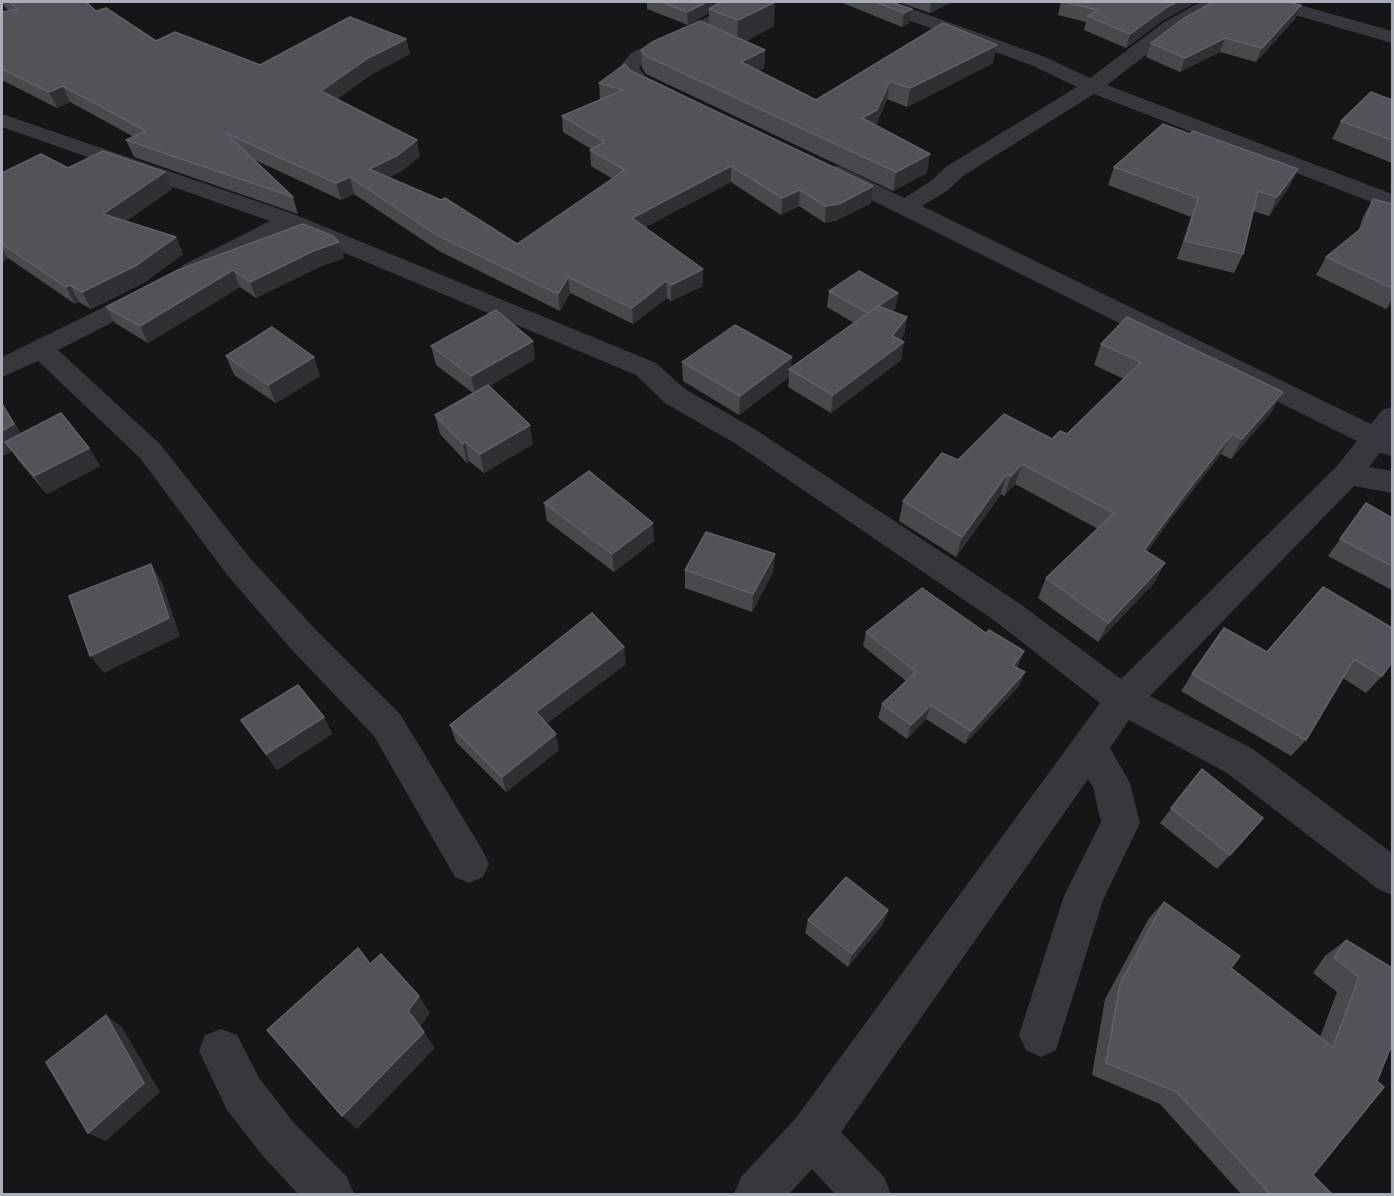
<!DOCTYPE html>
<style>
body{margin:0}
#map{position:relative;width:1394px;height:1196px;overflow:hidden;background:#161618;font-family:Signika,sans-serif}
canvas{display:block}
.frame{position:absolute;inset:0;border:3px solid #a8adb8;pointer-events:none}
</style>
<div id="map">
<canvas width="1394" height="1196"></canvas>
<div class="frame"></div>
</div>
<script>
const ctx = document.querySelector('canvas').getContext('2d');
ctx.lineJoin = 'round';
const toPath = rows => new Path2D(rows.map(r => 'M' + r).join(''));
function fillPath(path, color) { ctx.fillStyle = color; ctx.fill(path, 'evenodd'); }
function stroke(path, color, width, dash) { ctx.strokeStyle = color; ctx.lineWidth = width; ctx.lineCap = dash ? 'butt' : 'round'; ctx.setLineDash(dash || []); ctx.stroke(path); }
fillPath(toPath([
 [734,2,756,2,701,36,645,61,639,68,645,76,674,90,677,94,674,98,660,98,631,84,619,68,631,53,687,28,734,2],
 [868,2,893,2,1045,57,1090,78,1163,23,1200,2,1221,2,1219,6,1177,31,1107,85,1392,194,1392,209,1384,207,1094,94,963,176,947,191,922,206,1371,424,1382,410,1392,407,1392,456,1380,453,1369,467,1392,471,1392,493,1354,486,1150,696,1253,749,1392,853,1392,895,1378,889,1227,773,1129,720,1110,748,1130,783,1140,823,1103,900,1056,1050,1041,1057,1026,1050,1019,1035,1064,896,1101,822,1093,787,1088,779,841,1132,884,1177,891,1194,835,1194,812,1169,789,1194,734,1194,741,1177,796,1118,1100,703,995,621,736,444,665,403,636,375,290,230,201,275,192,277,183,275,180,270,183,265,270,221,2,127,2,114,291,213,656,363,685,389,756,430,1019,603,1121,679,1337,466,1357,441,823,176,820,171,823,166,839,166,904,198,931,181,947,166,1077,87,1031,65,870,6,868,2],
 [1262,2,1289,2,1392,31,1392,43,1264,6,1262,2],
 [149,285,158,287,162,293,158,299,58,350,160,444,250,558,316,630,400,714,483,851,489,864,483,877,469,883,455,877,374,736,292,650,228,576,140,458,38,361,2,377,2,357,149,285],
 [221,1029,237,1035,259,1078,294,1123,347,1177,354,1194,298,1194,262,1155,227,1110,199,1051,205,1035,221,1029]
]), '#37383d');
fillPath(toPath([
 [2,2,86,2,96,11,156,41,260,65,406,39,410,54,372,74,337,99,420,156,402,171,389,177,517,244,613,179,591,166,590,150,591,149,563,132,562,116,602,99,600,99,599,83,629,70,871,203,837,220,825,223,799,206,781,215,731,182,645,227,703,269,703,286,671,301,667,298,633,324,570,293,560,311,439,251,354,194,341,200,253,159,293,197,298,214,134,157,126,140,134,137,70,102,57,108,2,80,2,12,9,11,5,7],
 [647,2,719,2,719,3,774,26,746,41,765,50,764,68,758,71,816,100,943,23,993,63,907,107,887,99,876,125,927,173,893,191,646,74,642,68,641,50,709,25,709,13,688,25,647,9],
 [840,2,891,2,912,9,909,23,902,27],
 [898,2,952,2,930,13],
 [1061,2,1196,2,1162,21,1126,48,1084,30,1086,22,1058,15],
 [1295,19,1256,62,1220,52,1180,72,1146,57,1151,43],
 [1392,100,1392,163,1332,139,1341,121],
 [1114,167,1298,169,1289,187,1269,216,1253,211,1243,254,1234,273,1177,259,1191,217,1108,185],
 [68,168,165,172,172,189,126,221,176,237,183,254,145,282,91,309,79,302,75,304,8,258,2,262,2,173],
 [1373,199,1392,204,1392,303,1386,309,1316,275,1326,257,1358,232,1363,217],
 [339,242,344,258,319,267,256,298,240,287,148,343,115,323,106,307,178,270],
 [829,291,898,293,895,309,892,311,907,317,904,335,900,340,901,360,831,413,788,387,789,377,739,415,683,381,682,362,791,368,854,323,827,307],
 [1101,344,1271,413,1231,459,1221,454,1172,517,1147,552,1165,563,1154,583,1098,642,1038,598,1046,578,1098,529,1015,484,1004,496,1001,494,956,557,899,521,903,501,958,460,1052,439,1067,434,1124,379,1094,365],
 [431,346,535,359,489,386,533,444,484,473,469,461,467,463,440,434,435,415,473,393,436,365],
 [226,356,314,357,320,376,276,403,234,375],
 [2,403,21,434,89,448,100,466,47,494,18,460,12,451,2,456],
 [544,503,654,541,614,572,547,521],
 [1366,503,1392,518,1392,590,1328,556],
 [775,554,773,572,752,612,685,588,685,570],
 [1323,587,1382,676,1366,693,1343,678,1306,740,1291,756,1181,691,1192,674,1267,652],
 [866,632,986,633,1024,651,1017,668,1025,672,1019,686,965,744,926,719,907,739,878,718,882,704,906,681,863,646],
 [626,664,546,724,559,750,506,792,456,742,450,725],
 [324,717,332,734,277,770,241,720],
 [1202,769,1230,855,1217,869,1160,823],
 [1164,902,1231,968,1320,1037,1337,992,1313,973,1325,956,1346,940,1392,968,1313,1175,1332,1194,1241,1194,1160,1104,1092,1075,1105,999,1149,918],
 [888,910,883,924,848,967,805,933,808,920]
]), '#47494d');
fillPath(toPath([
 [707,2,719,2,719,8,709,9,709,13,688,25,687,12],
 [775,2,774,26,737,46,738,20],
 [931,2,952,2,930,13],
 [1177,2,1196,2,1162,21,1126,48,1130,34,1167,7],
 [1301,5,1295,19,1256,62,1262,48],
 [912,9,909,23,902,27,904,13],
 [1225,38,1220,52,1180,72,1185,58],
 [406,39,410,54,372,74,326,107,321,91,368,58],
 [997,45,993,63,907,107,910,88],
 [765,50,764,68,740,80,741,62],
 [890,81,887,99,874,129,862,118],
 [63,86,70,102,57,108,49,92],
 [417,140,420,156,402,171,373,185,369,169],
 [930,154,927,173,893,191,896,172],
 [731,166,731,182,633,234,632,218],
 [1298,169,1289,187,1269,216,1277,197],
 [165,172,172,189,112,231,103,214],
 [350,177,354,194,341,200,336,183],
 [873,186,871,203,837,220,825,223,826,206],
 [800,190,799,206,781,215,782,198],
 [176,237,183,254,145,282,91,309,82,292],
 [339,242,344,258,319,267,256,298,250,282,313,251],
 [2,248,8,258,2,262],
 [703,269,703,286,671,301,671,285],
 [233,270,240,287,148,343,140,326],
 [568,277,570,293,560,311,558,294],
 [666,281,667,298,633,324,632,308],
 [70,285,79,302,75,304,66,287],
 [898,293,895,309,865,329,868,313],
 [1392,298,1392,303,1386,309],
 [907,317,904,335,889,353,892,336],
 [533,341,535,359,475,395,471,376],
 [904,342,901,360,831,413,833,395],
 [314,357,320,376,276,403,268,385],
 [792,357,791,370,789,369,789,377,739,415,740,396],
 [1283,392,1271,413,1231,459,1242,439],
 [2,403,27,443,5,442,12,451,2,456],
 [530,425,533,444,484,473,480,454],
 [1232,434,1221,454,1172,517,1134,570,1144,550,1183,497],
 [465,442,469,461,467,463,463,444],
 [89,448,100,466,47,494,34,476],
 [1022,464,1015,484,1004,496,1011,476],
 [1007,474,1001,494,956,557,962,537],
 [653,523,654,541,614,572,612,554],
 [775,554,773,572,752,612,753,594],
 [1165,563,1154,583,1098,642,1108,623],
 [151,564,162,582,180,636,104,673,90,656],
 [624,647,626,664,539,729,536,712],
 [1024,651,1018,665,1007,680,1013,666],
 [1025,672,1019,686,965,744,971,731],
 [931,705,926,719,907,739,911,725],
 [324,717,332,734,277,770,266,754],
 [556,734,559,750,506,792,502,777],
 [888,910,883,924,848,967,852,954],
 [419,996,430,1013,420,1027,408,1011],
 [106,1015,122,1027,160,1092,106,1141,88,1133],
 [424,1032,435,1048,357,1129,342,1116]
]), '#2f3033');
const building = toPath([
 [9,2,86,2,96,11,106,8,156,41,175,32,260,65,350,17,406,39,368,58,321,91,417,140,398,155,369,169,441,200,445,198,517,244,625,170,590,150,605,142,562,116,623,90,599,83,625,64,629,70,873,186,839,204,826,206,800,190,782,198,731,166,632,218,703,269,671,285,666,281,632,308,568,277,558,294,435,234,350,177,336,183,226,133,293,197,126,140,146,131,63,86,49,92,2,69,2,12,18,9,9,2],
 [662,2,707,2,687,12,662,2],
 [721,2,775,2,738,20,709,9,721,2],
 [876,2,891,2,912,9,904,13,876,2],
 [1064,2,1177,2,1167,7,1130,34,1088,16,1098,10,1064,2],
 [1213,2,1286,2,1301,5,1262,48,1225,38,1185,58,1151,43,1183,19,1213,2],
 [700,21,765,50,741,62,816,100,943,23,997,45,910,88,890,81,877,110,862,118,930,154,896,172,646,56,641,50,652,42,700,21],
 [1371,92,1392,100,1392,140,1341,121,1371,92],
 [1163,124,1190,134,1193,131,1298,169,1277,197,1258,191,1243,254,1185,241,1198,198,1114,167,1163,124],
 [103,151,165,172,103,214,176,237,137,265,82,292,70,285,66,287,2,244,2,173,41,154,68,168,103,151],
 [1373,199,1392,204,1392,288,1326,257,1363,227,1373,199],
 [303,224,333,236,339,242,313,251,250,282,233,270,140,326,106,307,178,270,303,224],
 [859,271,898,293,868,313,829,291,859,271],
 [878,306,907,317,892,336,904,342,833,395,789,369,878,306],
 [496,310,533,341,471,376,431,346,496,310],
 [1127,317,1283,392,1242,439,1232,434,1183,497,1144,550,1165,563,1108,623,1046,578,1114,513,1022,464,1011,476,1007,474,962,537,903,501,942,453,958,460,1004,414,1052,439,1060,431,1067,434,1141,362,1101,344,1127,317],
 [735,325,792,357,740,396,682,362,735,325],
 [272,327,314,357,268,385,226,356,272,327],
 [488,385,530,425,480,454,465,442,463,444,435,415,488,385],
 [2,404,14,424,2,431,2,404],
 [61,413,89,448,34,476,5,442,61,413],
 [589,471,653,523,612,554,544,503,589,471],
 [1366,503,1392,518,1392,566,1340,539,1366,503],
 [706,532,775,554,753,594,685,570,706,532],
 [151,564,169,618,90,656,69,596,151,564],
 [1323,587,1392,628,1392,662,1382,676,1354,659,1306,740,1192,674,1224,628,1267,652,1323,587],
 [922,588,986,633,989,630,1024,651,1013,666,1025,672,971,731,931,705,911,725,882,704,916,672,866,632,922,588],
 [592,613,624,647,536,712,556,734,502,777,450,725,592,613],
 [298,685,324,717,266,754,241,720,298,685],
 [1202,769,1263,818,1230,855,1171,808,1202,769],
 [846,877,888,910,852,954,808,920,846,877],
 [1164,902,1240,956,1231,968,1333,1047,1359,977,1334,958,1346,940,1392,968,1392,1044,1377,1081,1384,1087,1313,1175,1332,1194,1270,1194,1177,1092,1106,1063,1120,984,1164,902],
 [358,948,370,964,381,954,419,996,408,1011,424,1032,342,1116,267,1030,358,948],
 [106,1015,144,1083,88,1133,46,1062,106,1015]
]);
fillPath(building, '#525359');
stroke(building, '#5f6168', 1.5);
</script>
